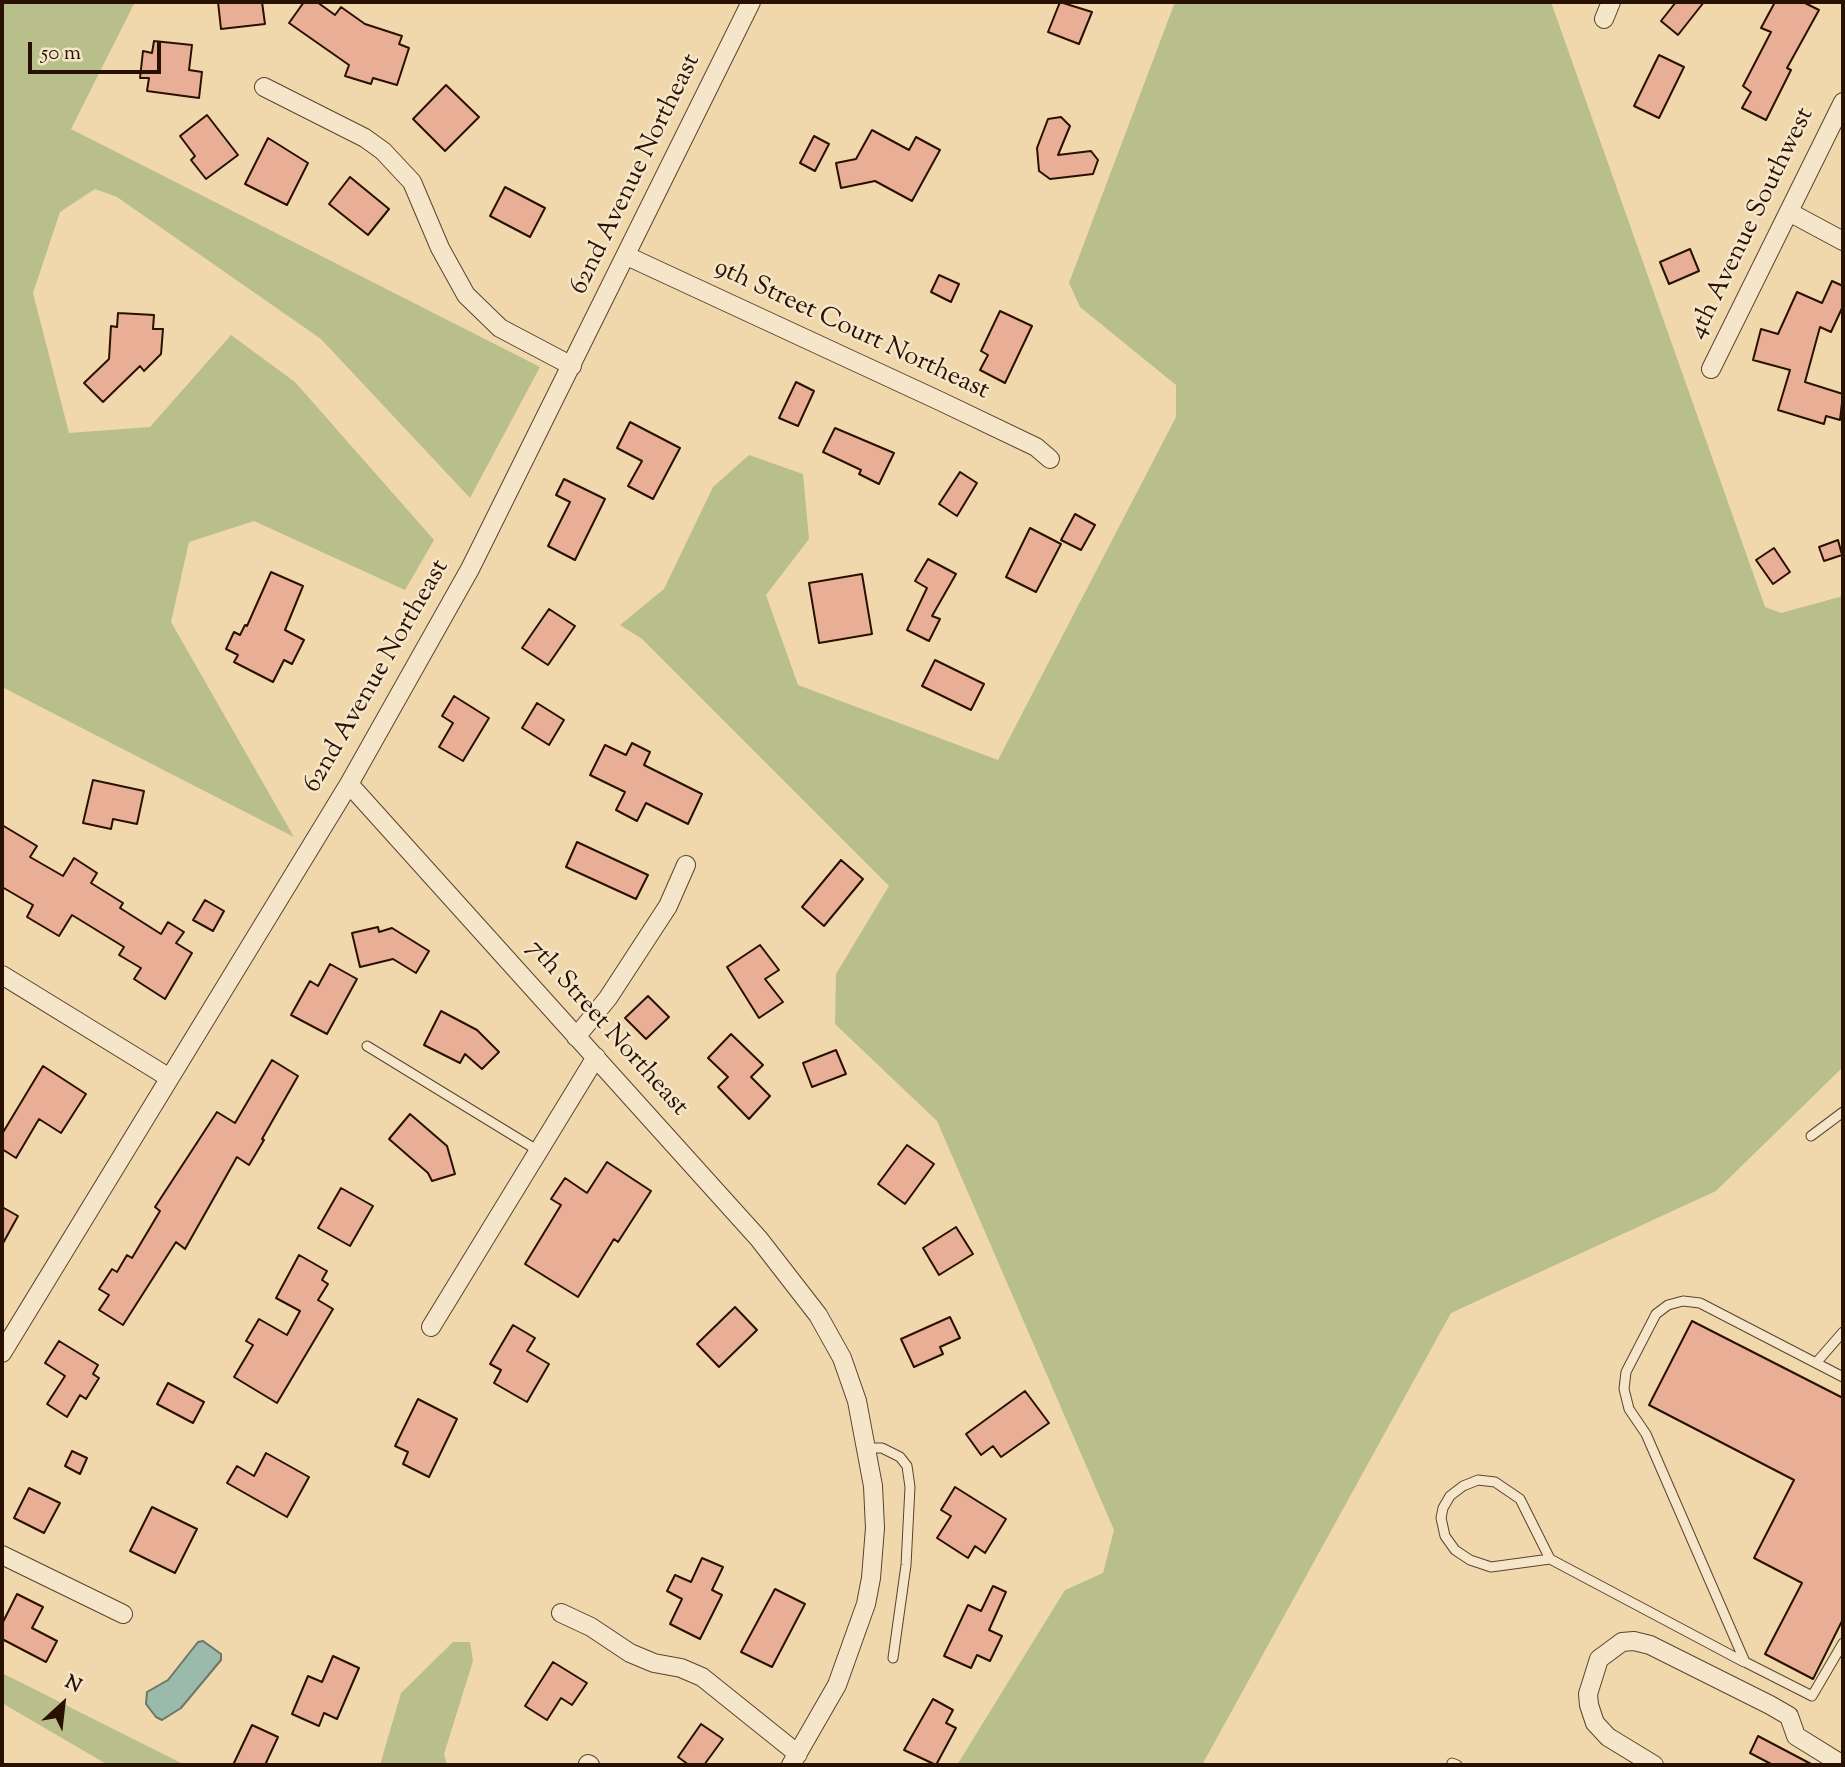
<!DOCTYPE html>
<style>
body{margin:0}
#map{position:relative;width:1845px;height:1767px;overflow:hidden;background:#f0d8ac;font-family:"Sorts Mill Goudy",serif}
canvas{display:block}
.frame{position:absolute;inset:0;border:4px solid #281103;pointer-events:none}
.north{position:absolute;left:28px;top:1669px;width:70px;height:70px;-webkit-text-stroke:5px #f5e6c9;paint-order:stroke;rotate:27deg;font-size:19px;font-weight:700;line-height:28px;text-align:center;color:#281103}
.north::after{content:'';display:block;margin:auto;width:24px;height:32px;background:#281103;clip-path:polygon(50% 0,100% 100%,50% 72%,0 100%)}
.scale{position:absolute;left:28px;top:42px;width:133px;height:32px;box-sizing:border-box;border:4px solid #281103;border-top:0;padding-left:9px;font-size:21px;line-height:24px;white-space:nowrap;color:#281103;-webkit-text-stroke:5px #f5e6c9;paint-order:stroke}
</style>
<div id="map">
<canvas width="1845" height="1767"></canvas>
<div class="frame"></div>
<div class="north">N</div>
<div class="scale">50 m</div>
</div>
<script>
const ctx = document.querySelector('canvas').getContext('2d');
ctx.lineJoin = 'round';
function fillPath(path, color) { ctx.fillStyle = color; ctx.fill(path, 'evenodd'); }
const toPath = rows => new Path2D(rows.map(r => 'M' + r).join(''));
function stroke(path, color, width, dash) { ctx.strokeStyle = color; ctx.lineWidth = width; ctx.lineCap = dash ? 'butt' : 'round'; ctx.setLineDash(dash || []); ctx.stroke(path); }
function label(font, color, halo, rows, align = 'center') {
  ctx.font = font + ' "Sorts Mill Goudy",serif'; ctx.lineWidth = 5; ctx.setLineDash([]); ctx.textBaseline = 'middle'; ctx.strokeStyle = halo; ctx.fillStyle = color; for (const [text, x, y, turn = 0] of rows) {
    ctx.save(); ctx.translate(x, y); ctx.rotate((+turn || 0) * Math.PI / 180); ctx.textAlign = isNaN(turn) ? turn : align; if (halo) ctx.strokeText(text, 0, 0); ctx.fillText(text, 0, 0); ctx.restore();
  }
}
fillPath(toPath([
 [2,2,135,2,71,129,540,367,470,498,321,339,117,197,95,189,60,212,33,293,69,433,150,427,231,335,295,382,434,540,405,590,254,521,189,542,171,622,294,837,2,687],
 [1175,2,1551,2,1765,607,1781,613,1843,596,1843,1067,1716,1191,1451,1313,1202,1765,957,1765,1065,1590,1103,1573,1114,1530,937,1121,835,1024,836,974,889,886,642,639,620,625,664,589,713,487,749,455,803,474,809,539,766,595,798,685,998,760,1176,417,1176,385,1080,307,1069,283],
 [453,1642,470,1642,473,1661,444,1754,447,1765,380,1765,401,1693],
 [2,1673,185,1765,108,1765,2,1703]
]), '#b8bf8a');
const water = toPath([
 [203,1641,221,1654,221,1660,181,1708,162,1720,156,1717,146,1704,147,1692,168,1680,198,1642,203,1641]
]);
fillPath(water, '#9abaab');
stroke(water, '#6c7668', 2);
const building = toPath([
 [218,2,262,2,265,24,221,29,218,2],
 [304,2,317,2,335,15,341,7,365,24,402,36,399,44,409,48,397,85,373,78,371,84,345,76,349,65,289,23,304,2],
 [1060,2,1092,12,1079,44,1048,32,1060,2],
 [1676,2,1704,2,1678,35,1661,21,1676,2],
 [1775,2,1803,2,1819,10,1787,68,1791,70,1766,120,1742,108,1751,92,1743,86,1771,32,1761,28,1775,2],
 [154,41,192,45,189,70,202,72,199,98,147,91,149,78,140,78,143,51,152,53,154,41],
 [1659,55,1684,67,1659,118,1634,106,1659,55],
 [446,85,479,117,445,151,413,119,446,85],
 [207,115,238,155,206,179,191,160,195,156,180,136,207,115],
 [1061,117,1070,126,1058,155,1091,151,1098,160,1093,174,1050,179,1039,171,1037,148,1048,119,1061,117],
 [872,130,909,150,916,137,940,150,912,201,875,181,841,188,836,163,856,159,872,130],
 [814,136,829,144,815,171,800,163,814,136],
 [268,138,308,163,287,205,245,184,268,138],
 [350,177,389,209,368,235,329,204,350,177],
 [505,187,545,208,530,237,490,216,505,187],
 [1690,249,1699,271,1669,284,1660,262,1690,249],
 [939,275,959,284,951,302,931,292,939,275],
 [1832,281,1843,286,1843,306,1831,332,1820,327,1805,382,1843,394,1840,420,1826,416,1824,424,1778,410,1790,370,1753,360,1761,329,1778,334,1797,292,1822,303,1832,281],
 [1000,311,1032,326,1005,383,980,370,988,355,981,351,1000,311],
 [118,313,154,315,153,329,163,329,161,354,144,371,140,366,103,402,84,383,109,359,111,326,117,327,118,313],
 [796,382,814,391,798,426,779,418,796,382],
 [630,422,680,448,653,499,628,486,642,461,617,448,630,422],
 [835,428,894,453,879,484,859,474,861,470,823,452,835,428],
 [960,472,977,483,957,516,939,504,960,472],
 [564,479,605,499,575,560,548,546,570,502,556,495,564,479],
 [1075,514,1095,525,1081,550,1061,540,1075,514],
 [1030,528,1061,544,1036,592,1006,577,1030,528],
 [1838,540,1842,555,1824,561,1819,547,1838,540],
 [1774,548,1790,572,1773,584,1756,560,1774,548],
 [928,559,956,574,932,616,940,619,929,641,907,630,927,588,915,581,928,559],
 [271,572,303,586,285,630,304,640,292,664,284,660,273,682,234,662,238,655,226,649,234,632,240,635,245,625,247,626,271,572],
 [862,574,872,634,819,643,809,583,862,574],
 [549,609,575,626,548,665,522,648,549,609],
 [935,660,984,684,971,710,922,686,935,660],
 [454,696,489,718,463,761,439,747,453,723,442,716,454,696],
 [537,703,564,720,549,745,522,728,537,703],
 [632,743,650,752,644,765,702,794,688,824,646,803,637,821,616,810,625,792,590,775,605,745,626,755,632,743],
 [93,780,144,791,137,824,113,819,111,829,83,823,93,780],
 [2,825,37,846,30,857,63,876,74,858,97,873,91,883,123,903,120,908,161,934,168,922,184,932,176,943,192,953,165,999,134,979,141,968,119,955,124,947,72,915,59,936,27,917,33,905,2,887,2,825],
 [577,842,648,875,636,899,566,867,577,842],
 [841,860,863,879,824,926,802,907,841,860],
 [205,900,224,911,213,931,193,920,205,900],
 [378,927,379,932,392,928,429,951,416,973,393,959,360,967,352,933,378,927],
 [760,945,779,970,765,979,783,1002,759,1018,727,967,760,945],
 [330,964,357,979,327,1034,291,1015,310,981,318,986,330,964],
 [648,996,669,1017,646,1039,625,1018,648,996],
 [441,1011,477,1030,499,1052,482,1069,465,1054,460,1063,424,1045,441,1011],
 [731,1034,763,1065,751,1077,770,1096,749,1119,718,1087,728,1077,708,1058,731,1034],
 [836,1050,846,1074,812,1087,803,1063,836,1050],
 [272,1060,298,1076,262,1139,264,1140,249,1165,237,1157,185,1249,176,1242,123,1325,99,1310,109,1295,99,1289,112,1269,117,1272,127,1255,132,1258,160,1211,155,1207,217,1112,235,1123,272,1060],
 [43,1066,86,1094,61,1133,39,1119,16,1158,2,1149,2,1134,43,1066],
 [410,1114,447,1146,455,1174,432,1181,428,1173,389,1139,410,1114],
 [907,1145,934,1164,905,1204,878,1184,907,1145],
 [607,1162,651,1191,618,1242,614,1239,578,1297,525,1264,561,1205,551,1199,565,1178,587,1193,607,1162],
 [341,1188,373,1206,350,1246,318,1228,341,1188],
 [2,1207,18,1216,2,1245,2,1207],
 [956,1227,973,1254,939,1275,923,1248,956,1227],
 [299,1255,327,1271,322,1280,328,1284,318,1300,333,1309,277,1403,234,1377,253,1345,246,1341,259,1319,287,1335,300,1311,276,1298,299,1255],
 [735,1307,757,1330,719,1367,697,1344,735,1307],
 [950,1317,960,1338,940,1347,943,1354,914,1367,901,1339,950,1317],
 [1692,1321,1843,1398,1843,1619,1813,1679,1765,1654,1802,1583,1754,1558,1794,1480,1649,1405,1692,1321],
 [513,1325,535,1338,527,1351,549,1364,527,1402,494,1383,501,1370,490,1364,513,1325],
 [59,1341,98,1365,93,1374,99,1378,86,1399,80,1395,67,1417,47,1404,65,1376,45,1363,59,1341],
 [168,1383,204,1402,193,1423,157,1404,168,1383],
 [1025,1391,1049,1423,1001,1457,993,1446,981,1455,966,1434,1025,1391],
 [418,1399,457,1419,429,1477,403,1464,408,1452,395,1446,418,1399],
 [72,1451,87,1458,80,1474,65,1466,72,1451],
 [266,1453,309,1477,287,1517,227,1483,237,1466,254,1476,266,1453],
 [955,1487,1006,1519,985,1553,975,1546,968,1558,937,1538,951,1516,941,1510,955,1487],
 [29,1488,60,1503,44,1533,14,1518,29,1488],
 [152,1507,197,1529,175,1573,130,1551,152,1507],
 [702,1558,723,1567,712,1590,722,1595,700,1639,670,1624,682,1599,667,1591,675,1575,691,1582,702,1558],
 [993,1586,1006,1592,989,1630,1002,1636,990,1661,977,1655,971,1668,944,1656,968,1605,981,1611,993,1586],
 [775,1589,805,1604,772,1667,741,1652,775,1589],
 [17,1594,43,1607,32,1628,57,1641,46,1662,2,1639,2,1624,17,1594],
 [333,1656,359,1668,337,1719,324,1713,319,1726,292,1714,308,1676,322,1682,333,1656],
 [553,1662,587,1683,572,1705,561,1698,547,1720,525,1706,553,1662],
 [933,1699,953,1710,946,1723,956,1728,936,1765,904,1750,933,1699],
 [701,1724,723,1739,704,1765,689,1765,678,1757,701,1724],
 [252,1725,278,1737,265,1765,233,1765,252,1725],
 [1758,1736,1813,1765,1773,1765,1750,1753,1758,1736]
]);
fillPath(building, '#e9ae96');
stroke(building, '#281103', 2);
const lane = toPath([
 [367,1046,537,1150],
 [1811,1136,1843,1112],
 [1816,1363,1843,1332],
 [1843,1377,1700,1303,1683,1301,1668,1305,1656,1314,1626,1372,1624,1389,1629,1409,1646,1434,1745,1662,1812,1696,1843,1643],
 [867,1448,882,1448,900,1457,907,1466,910,1487,906,1565,893,1658],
 [1550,1559,1491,1567,1470,1560,1455,1550,1445,1536,1441,1518,1443,1508,1450,1496,1463,1486,1478,1480,1495,1482,1520,1499,1550,1559,1744,1662],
 [1452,1763,1457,1765]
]);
const street = toPath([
 [1604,19,1611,2],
 [264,87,365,138,383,151,412,182,440,248,466,295,500,328,572,366],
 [1789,212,1843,241],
 [627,256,942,402,1036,447,1050,459],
 [1711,369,1843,102],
 [349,784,759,1239,818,1315,842,1358,857,1401,873,1486,875,1528,871,1578,866,1604,837,1685,791,1765],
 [2,975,168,1077],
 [576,1037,608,998,668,906,686,865],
 [431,1327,596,1057],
 [2,1353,349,784,470,569,751,2],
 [2,1555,123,1614],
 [561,1613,591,1627,630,1653,654,1663,681,1668,702,1677,798,1754],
 [588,1764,590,1765],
 [1654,1765,1608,1737,1595,1723,1589,1705,1588,1694,1599,1659,1622,1642,1634,1641,1650,1645,1770,1705,1789,1716,1796,1736,1843,1765]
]);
stroke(lane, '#5a432d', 11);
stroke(street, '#5a432d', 20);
stroke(lane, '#f5e6c9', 9);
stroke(street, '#f5e6c9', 18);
label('26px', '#281103', '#f5e6c9', [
 ["62nd Avenue Northeast",637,175,-64],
 ["4th Avenue Southwest",1753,224,-64],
 ["9th Street Court Northeast",851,331,25],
 ["62nd Avenue Northeast",378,677,-60],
 ["7th Street Northeast",606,1029,48]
]);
</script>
